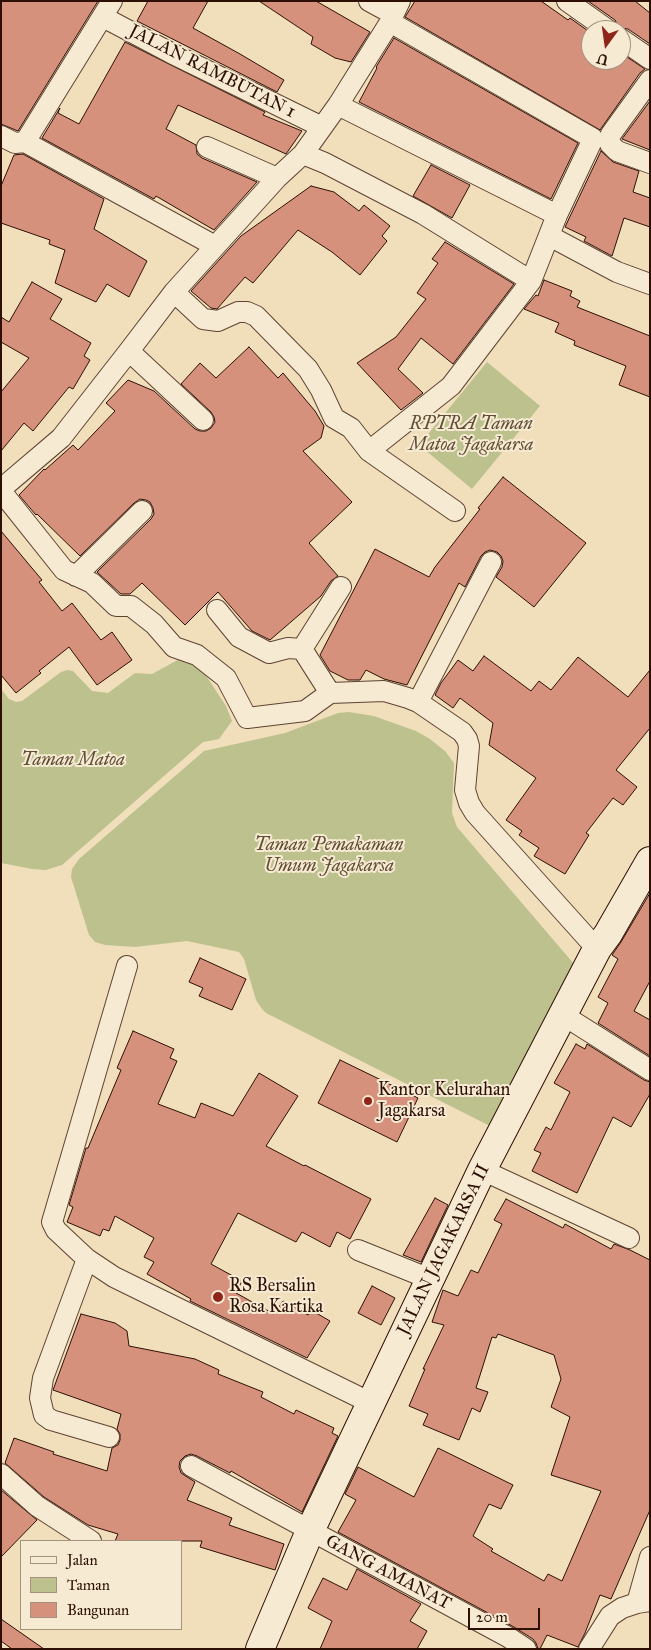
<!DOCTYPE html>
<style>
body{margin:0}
#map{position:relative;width:651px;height:1650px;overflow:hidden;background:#f1dfbc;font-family:"IM FELL Great Primer",serif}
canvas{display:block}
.frame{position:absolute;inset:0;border:2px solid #2d0f04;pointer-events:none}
.legend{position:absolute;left:20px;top:1540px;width:162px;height:90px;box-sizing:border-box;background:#f6ead3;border:1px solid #a69280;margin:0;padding:6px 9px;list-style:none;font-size:15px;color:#2d0f04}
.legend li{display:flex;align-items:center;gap:10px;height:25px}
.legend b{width:25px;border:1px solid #a69280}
.north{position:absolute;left:581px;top:20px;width:50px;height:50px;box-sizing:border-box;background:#f6ead3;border:1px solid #a69280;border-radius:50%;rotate:194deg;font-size:14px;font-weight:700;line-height:20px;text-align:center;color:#2d0f04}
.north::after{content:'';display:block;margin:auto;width:18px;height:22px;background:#8f2418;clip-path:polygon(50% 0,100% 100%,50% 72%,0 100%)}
.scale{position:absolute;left:468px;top:1608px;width:72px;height:22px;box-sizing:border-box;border:2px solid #2d0f04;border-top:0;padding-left:6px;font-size:15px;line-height:18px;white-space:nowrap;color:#2d0f04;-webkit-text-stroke:4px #f6ead3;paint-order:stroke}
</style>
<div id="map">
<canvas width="651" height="1650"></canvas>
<div class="frame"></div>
<ul class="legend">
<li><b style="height:6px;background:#f6ead3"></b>Jalan</li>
<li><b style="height:14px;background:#bdc18e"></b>Taman</li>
<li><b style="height:14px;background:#d6917d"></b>Bangunan</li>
</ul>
<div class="north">U</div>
<div class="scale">20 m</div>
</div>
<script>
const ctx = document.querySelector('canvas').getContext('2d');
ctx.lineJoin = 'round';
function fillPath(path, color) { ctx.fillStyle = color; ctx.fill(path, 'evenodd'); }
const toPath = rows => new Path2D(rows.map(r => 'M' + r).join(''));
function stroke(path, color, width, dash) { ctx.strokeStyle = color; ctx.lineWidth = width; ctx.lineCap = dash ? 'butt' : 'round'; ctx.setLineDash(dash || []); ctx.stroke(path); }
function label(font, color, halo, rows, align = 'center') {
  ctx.font = font + ' "IM FELL Great Primer",serif'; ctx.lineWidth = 4; ctx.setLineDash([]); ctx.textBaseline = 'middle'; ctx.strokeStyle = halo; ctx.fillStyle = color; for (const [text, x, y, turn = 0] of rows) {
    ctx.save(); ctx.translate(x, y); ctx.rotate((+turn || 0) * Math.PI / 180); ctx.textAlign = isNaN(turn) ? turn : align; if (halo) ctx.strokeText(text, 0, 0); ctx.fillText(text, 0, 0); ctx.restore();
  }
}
fillPath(toPath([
 [487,362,540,406,472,489,419,445],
 [185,656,205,674,226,706,232,721,219,739,203,742,62,865,46,870,32,869,1,863,1,689,9,699,16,702,22,701,61,672,67,670,73,671,92,691,108,693,135,673,152,674],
 [349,712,374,716,416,731,430,739,445,751,454,763,452,813,457,827,574,964,490,1126,266,1013,262,1009,256,1000,244,959,239,952,187,941,135,947,105,945,95,942,89,935,71,877,72,869,79,859,204,751,285,733,338,713]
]), '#bdc18e');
const building = toPath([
 [1,1,98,1,18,131,1,124,1,1],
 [148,1,208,1,193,28,240,54,284,80,277,92,137,21,148,1],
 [259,1,316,1,370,32,351,62,335,58,311,44,313,37,259,1],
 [415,1,541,1,568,20,570,18,591,33,591,60,621,60,621,53,645,69,640,73,600,130,405,17,415,1],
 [588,1,635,1,650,13,650,44,628,29,619,28,615,20,588,1],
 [394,38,578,143,551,199,359,102,377,68,376,67,394,38],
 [125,42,265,112,263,115,302,131,286,154,178,105,166,129,196,145,197,154,202,158,257,182,214,230,156,196,154,199,42,138,60,108,58,113,79,124,125,42],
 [650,101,650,150,622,139,650,101],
 [601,151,613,162,639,171,633,192,650,198,650,227,624,218,612,256,584,241,586,237,565,227,601,151],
 [23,154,104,199,94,229,147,261,129,297,107,284,96,302,55,283,65,250,49,244,50,240,1,223,1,186,14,155,23,154],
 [431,165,470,185,452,218,413,196,431,165],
 [311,186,334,192,359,211,364,205,390,226,382,236,387,241,360,275,332,252,298,230,253,283,245,277,217,309,211,308,191,291,241,236,311,186],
 [445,242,514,284,453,364,421,338,398,369,423,393,401,410,357,363,396,337,426,299,417,293,438,263,432,259,445,242],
 [544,280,572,291,570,296,580,301,577,307,650,336,650,397,619,385,626,366,574,345,575,341,555,332,559,323,524,309,536,295,538,296,544,280],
 [32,282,62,299,50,319,91,343,84,356,90,360,73,389,69,387,33,431,24,423,1,451,1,392,29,358,1,342,1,317,9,322,32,282],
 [249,347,278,378,283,373,315,411,324,426,321,438,303,451,352,502,309,543,338,576,331,581,321,596,270,640,252,631,218,592,185,625,142,583,130,594,121,594,97,572,151,519,154,514,153,508,150,502,146,500,140,499,134,503,80,556,37,514,36,515,19,495,44,469,45,470,73,445,78,450,115,411,106,403,128,380,154,391,195,429,200,431,206,431,211,428,215,422,214,417,211,412,181,384,200,363,216,378,249,347],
 [503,477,586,543,534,607,496,577,502,567,503,561,501,556,497,552,490,550,485,552,481,556,465,587,459,583,407,685,384,679,366,670,360,680,348,680,330,671,320,655,375,549,429,577,435,567,480,509,478,508,503,477],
 [1,531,42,580,39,582,62,611,72,603,101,640,112,632,132,660,97,685,69,647,39,671,41,673,16,693,1,675,1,531],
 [484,656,531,691,539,681,551,690,578,657,628,697,650,670,650,728,616,770,637,787,623,805,613,798,586,833,589,835,565,874,534,856,539,848,519,835,522,831,506,820,536,778,489,745,493,723,460,698,453,708,435,695,441,683,458,660,473,671,484,656],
 [650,893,650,981,634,1011,650,1020,650,1056,598,1023,608,1003,598,997,618,959,612,955,621,942,650,893],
 [200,958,246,979,232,1010,199,996,203,988,189,982,200,958],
 [133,1031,174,1049,170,1058,177,1061,158,1104,195,1118,201,1103,233,1116,259,1073,298,1096,266,1146,304,1166,305,1165,371,1199,350,1239,337,1232,330,1247,302,1232,296,1242,238,1213,211,1264,242,1281,236,1293,274,1314,283,1301,308,1315,311,1310,330,1321,307,1358,190,1301,191,1299,147,1274,154,1262,144,1257,154,1238,115,1216,109,1231,103,1229,100,1236,67,1222,73,1207,69,1205,86,1148,88,1148,121,1070,117,1068,133,1031],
 [576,1044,585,1049,587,1044,644,1080,650,1082,650,1094,631,1127,613,1117,577,1193,532,1171,541,1153,534,1150,546,1127,551,1130,570,1092,554,1083,576,1044],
 [340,1060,418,1098,397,1142,318,1103,340,1060],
 [435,1198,448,1205,421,1262,403,1255,435,1198],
 [506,1199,563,1228,565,1224,611,1249,614,1244,630,1250,650,1260,650,1510,611,1599,600,1595,585,1633,578,1647,547,1635,540,1649,538,1649,536,1643,533,1639,514,1627,338,1532,356,1500,345,1494,358,1467,414,1497,438,1448,513,1485,501,1509,489,1504,473,1536,493,1549,491,1551,544,1581,548,1574,562,1581,601,1491,551,1475,570,1417,551,1407,561,1379,554,1355,498,1334,496,1338,492,1337,476,1388,488,1392,480,1412,472,1408,459,1440,423,1425,428,1414,409,1406,425,1369,423,1369,444,1325,432,1322,443,1290,458,1296,471,1270,478,1273,502,1224,494,1220,506,1199],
 [372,1286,395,1298,381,1325,358,1313,372,1286],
 [81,1314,115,1323,127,1331,129,1346,195,1359,219,1370,218,1374,263,1392,261,1397,294,1414,296,1410,334,1428,332,1433,338,1436,302,1512,231,1471,230,1473,197,1456,191,1454,185,1456,180,1461,179,1467,181,1473,195,1482,187,1500,232,1518,229,1525,284,1544,275,1570,200,1547,202,1541,115,1541,118,1534,88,1525,44,1497,5,1463,14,1438,54,1452,53,1454,107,1471,112,1448,118,1445,120,1440,120,1434,117,1429,121,1414,53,1390,81,1314],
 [1,1490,37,1520,1,1557,1,1490],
 [357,1569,421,1604,410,1621,427,1631,417,1649,320,1649,332,1621,308,1608,323,1578,347,1590,357,1569],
 [1,1619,44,1649,12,1649,1,1641,1,1619]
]);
fillPath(building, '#d6917d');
stroke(building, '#2d0f04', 1);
const street = toPath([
 [369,1,393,14],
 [567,1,608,30],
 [103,17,171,53,322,127],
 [621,39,650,59],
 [650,80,611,134,609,140,610,144,617,151,650,163],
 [338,105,557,215],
 [1,136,15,143,25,142,112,1],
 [25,142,215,246],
 [207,147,277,178],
 [303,154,325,163,423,214,531,281],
 [557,240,617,272,650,284],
 [174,292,203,319,218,321,238,312,247,312,256,316,308,369,321,390,334,418,351,428,369,451,455,511],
 [129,351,203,420],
 [369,451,451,386,531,281,557,215,592,141,592,138,390,22],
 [1,489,61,438,129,351,174,292,277,178,303,154,338,105,390,22,400,1],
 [1,491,64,570,92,583,116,606,131,606,154,624,174,647,197,655,226,678,247,718,305,711,330,693,384,691,408,698,418,702,462,732,467,739,469,746,465,790,469,803,475,813,597,949],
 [76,576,142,511],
 [217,610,239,637,269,653,288,648,302,649,330,693],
 [302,649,341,587],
 [418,702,491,562],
 [127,966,52,1222,56,1230,87,1259,114,1277,371,1403],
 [563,1015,650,1070],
 [482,1170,629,1238],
 [358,1250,430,1279],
 [87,1259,43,1378,40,1398,44,1415,51,1420,109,1437],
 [191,1466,508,1637,526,1649],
 [1,1474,37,1506,91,1541],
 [637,1603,650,1557],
 [589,1649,610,1616,622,1608,637,1603,650,1601]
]);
const secondary = toPath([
 [260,1649,310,1531,482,1170,597,949,608,934,650,861]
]);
stroke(street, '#5e4332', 22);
stroke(secondary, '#2d0f04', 30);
stroke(street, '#f6ead3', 20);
stroke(secondary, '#f6ead3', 28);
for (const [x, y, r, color] of [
 [368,1101,5,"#8f2418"],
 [218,1297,6,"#8f2418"]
]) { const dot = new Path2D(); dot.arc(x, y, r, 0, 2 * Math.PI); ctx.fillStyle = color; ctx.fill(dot); stroke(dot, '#f6ead3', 2); }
label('18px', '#2d0f04', '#f6ead3', [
 ["JALAN RAMBUTAN 1",212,72,27],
 ["JALAN JAGAKARSA II",444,1250,-64],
 ["GANG AMANAT",388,1573,28]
]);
label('italic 18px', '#5f4d34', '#f6ead3', [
 ["RPTRA Taman",471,425],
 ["Matoa Jagakarsa",471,446],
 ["Taman Matoa",73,761],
 ["Taman Pemakaman",329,846],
 ["Umum Jagakarsa",329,867]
]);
label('18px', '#2d0f04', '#f6ead3', [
 ["Kantor Kelurahan",378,1091],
 ["Jagakarsa",378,1112],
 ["RS Bersalin",229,1287],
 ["Rosa Kartika",229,1308]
], 'left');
</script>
